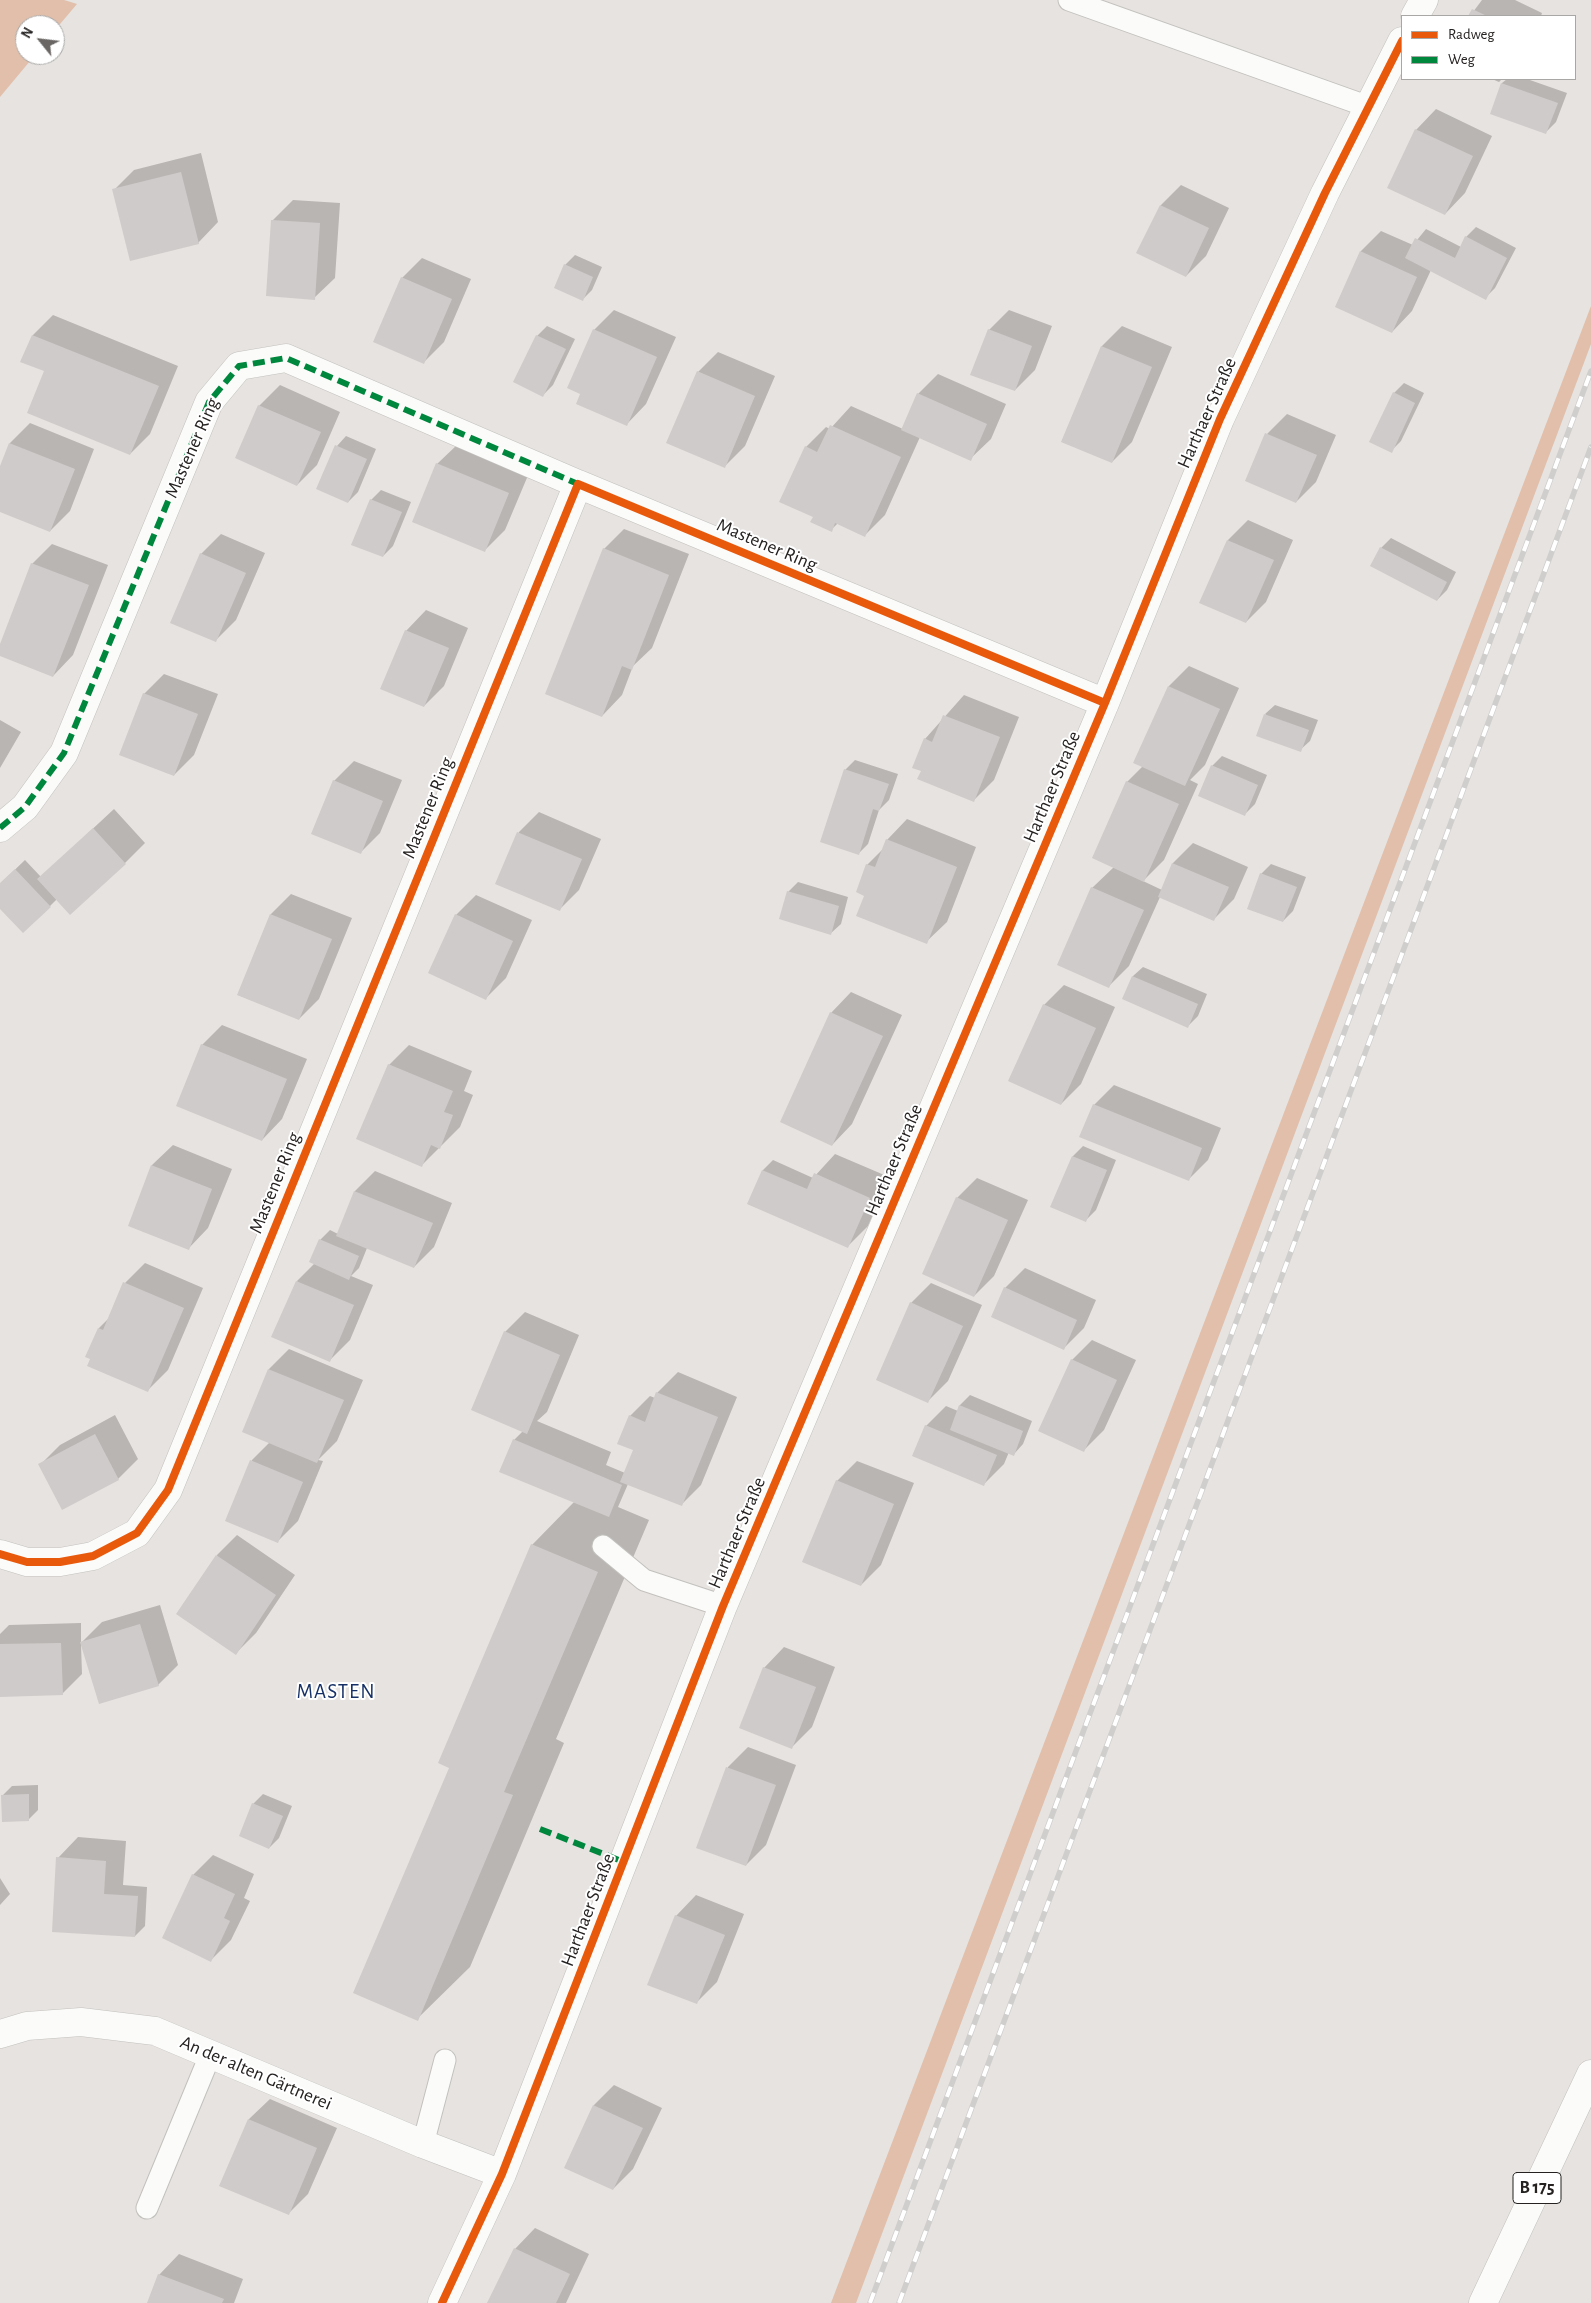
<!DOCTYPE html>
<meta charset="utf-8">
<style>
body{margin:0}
#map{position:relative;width:1591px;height:2303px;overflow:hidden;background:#e6e3e0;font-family:"Alegreya Sans",sans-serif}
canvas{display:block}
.legend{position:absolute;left:1401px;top:15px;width:175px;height:65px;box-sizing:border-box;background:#fff;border:1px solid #a8a7a6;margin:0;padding:6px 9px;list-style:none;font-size:15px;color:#252221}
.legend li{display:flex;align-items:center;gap:10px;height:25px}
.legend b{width:25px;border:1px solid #a8a7a6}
.north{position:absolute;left:15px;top:15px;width:50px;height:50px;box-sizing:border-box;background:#fff;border:1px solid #a8a7a6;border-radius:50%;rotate:299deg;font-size:14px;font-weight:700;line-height:20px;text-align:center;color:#252221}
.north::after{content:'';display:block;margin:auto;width:18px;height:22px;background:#696664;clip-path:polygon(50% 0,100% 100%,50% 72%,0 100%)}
</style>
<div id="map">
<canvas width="1591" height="2303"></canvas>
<ul class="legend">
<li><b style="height:6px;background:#e8590c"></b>Radweg</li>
<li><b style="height:6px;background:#00873e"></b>Weg</li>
</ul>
<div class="north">N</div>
</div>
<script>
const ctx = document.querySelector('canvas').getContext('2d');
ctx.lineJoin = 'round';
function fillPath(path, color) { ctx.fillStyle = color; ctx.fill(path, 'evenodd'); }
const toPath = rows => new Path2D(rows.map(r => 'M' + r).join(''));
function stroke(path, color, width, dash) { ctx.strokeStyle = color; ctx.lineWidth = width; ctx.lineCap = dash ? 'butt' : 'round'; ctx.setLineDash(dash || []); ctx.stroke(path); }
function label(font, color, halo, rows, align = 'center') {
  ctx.font = font + ' "Alegreya Sans",sans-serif'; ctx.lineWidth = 4; ctx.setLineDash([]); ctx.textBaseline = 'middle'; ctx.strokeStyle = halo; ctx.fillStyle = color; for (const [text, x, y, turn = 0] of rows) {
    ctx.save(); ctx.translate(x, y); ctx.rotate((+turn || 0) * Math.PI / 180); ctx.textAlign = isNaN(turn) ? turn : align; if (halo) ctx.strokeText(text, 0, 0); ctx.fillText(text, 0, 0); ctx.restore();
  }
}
fillPath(toPath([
 [0,0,64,0,77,4,55,30,55,25,25,25,25,55,35,55,0,97],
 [1591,306,1591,344,856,2303,831,2303]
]), '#e1bfaa');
fillPath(toPath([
 [1482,0,1515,0,1542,13,1541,16,1470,16],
 [1492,79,1502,79,1499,82],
 [1507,79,1527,79,1567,93,1556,122,1546,132,1491,113,1502,83],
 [1436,109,1492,136,1465,193,1445,214,1416,130],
 [201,153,218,222,198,243,114,190,134,170],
 [1181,185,1229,208,1206,256,1186,276,1138,253,1161,205],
 [293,200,340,203,335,278,314,298,272,221],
 [1476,227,1516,248,1495,288,1485,298,1431,270,1412,311,1392,332,1336,306,1361,251,1381,231,1413,245,1426,229,1461,247,1466,237],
 [575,255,602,267,592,290,582,300,565,265],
 [422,258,471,279,444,342,424,362,402,278],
 [614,310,676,337,646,404,626,425,582,393,594,330],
 [1009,310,1052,326,1035,370,1015,390,989,330],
 [53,315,178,366,150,434,130,454,46,370,22,361,33,335],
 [547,326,575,339,553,385,543,395,537,336],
 [1122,326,1172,347,1132,442,1112,462,1062,441,1102,346],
 [718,352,775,376,745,446,725,466,698,372],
 [938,374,1006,404,991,439,970,459,920,437,885,515,865,535,838,523,831,530,814,516,806,447,826,427,830,429,851,406,903,429,918,394],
 [1404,383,1424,393,1401,441,1391,451,1394,393],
 [280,385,340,412,317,465,297,485,236,457,259,406],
 [1287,414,1336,435,1316,482,1296,502,1267,434],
 [30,423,94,449,70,511,50,531,0,511,0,469,10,443],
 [346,436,376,449,358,492,348,502,337,446],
 [458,444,529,473,505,530,485,550,437,464],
 [381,490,411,502,393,546,383,556,371,500],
 [1248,520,1293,540,1266,602,1246,622,1228,540],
 [624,529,689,554,652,648,633,666,622,695,602,716,604,549],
 [221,534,265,553,236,620,216,640,201,554],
 [1391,538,1456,572,1447,590,1437,600,1381,548],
 [52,544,108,565,73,655,53,676,0,655,0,647,32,564],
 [426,610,468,628,444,686,424,706,406,631],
 [1189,666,1239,688,1205,765,1190,780,1198,784,1164,860,1143,881,1162,890,1173,863,1193,843,1248,867,1234,899,1213,920,1160,897,1129,966,1109,986,1092,888,1114,867,1127,782,1143,766,1169,686],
 [164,674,218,694,194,755,174,775,144,694],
 [964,695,1019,717,994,780,974,800,923,771,925,739],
 [1275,705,1318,720,1310,741,1300,750,1265,714],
 [0,720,21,732,0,768],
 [1222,756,1267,775,1255,804,1245,814,1212,766],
 [855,760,898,774,889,800,879,810,868,844,858,854,845,770],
 [354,761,402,780,380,833,360,853,334,781],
 [114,809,145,843,125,863,57,899,50,906,0,907,0,884,25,860,41,877],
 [539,812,601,839,579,890,559,910,497,884,519,832],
 [907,819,976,847,947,922,926,942,865,895,867,865,884,848,887,840],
 [1271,864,1306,877,1293,911,1283,921,1261,874],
 [798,882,848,897,841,924,831,933,788,892],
 [291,894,352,918,319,999,299,1019,238,995,271,914],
 [476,895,532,920,506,978,486,998,456,915],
 [1143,967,1207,994,1198,1016,1188,1026,1124,999,1133,976],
 [1064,985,1115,1007,1081,1084,1061,1104,1044,1005],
 [851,992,902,1015,852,1124,832,1145,831,1013],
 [222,1025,307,1059,282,1119,262,1140,202,1045],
 [409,1045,472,1071,464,1091,473,1095,460,1127,422,1165,389,1065],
 [1114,1085,1221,1128,1208,1160,1188,1180,1094,1105],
 [173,1145,232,1169,208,1228,188,1249,129,1225,152,1165],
 [1083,1146,1116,1160,1096,1210,1086,1220,1052,1206,1073,1156],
 [835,1154,889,1177,868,1226,848,1246,748,1204,763,1170,773,1160,813,1178],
 [375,1171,452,1203,434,1247,414,1267,367,1248,359,1268,351,1276,373,1285,350,1340,330,1360,297,1281,315,1263,320,1240,330,1230,338,1234,355,1191],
 [977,1178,1028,1200,994,1276,974,1296,957,1198],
 [145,1263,203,1288,168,1370,148,1390,87,1356,99,1328,109,1318,125,1283],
 [1025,1268,1096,1300,1084,1328,1064,1348,1005,1288],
 [931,1283,982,1305,948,1381,928,1401,911,1303],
 [525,1312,579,1335,547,1412,537,1421,611,1452,606,1465,625,1473,635,1450,630,1416,650,1396,655,1398,657,1393,678,1372,737,1397,701,1485,681,1505,628,1484,618,1507,649,1520,556,1739,564,1743,470,1967,417,2019,450,1767,532,1545,574,1502,514,1440,523,1431,505,1332],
 [1092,1340,1136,1360,1104,1430,1084,1450,1072,1360],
 [289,1349,363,1380,337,1441,318,1460,323,1461,298,1521,278,1541,227,1520,252,1460,270,1442,244,1431,269,1369],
 [970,1395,1032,1421,1023,1444,1014,1454,1009,1452,1004,1464,984,1484,926,1426,946,1406,958,1411,960,1405],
 [115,1415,138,1459,118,1479,40,1465,60,1445],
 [857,1461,914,1483,881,1565,861,1585,837,1481],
 [237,1535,295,1575,256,1633,236,1653,217,1555],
 [160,1605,178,1665,158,1685,81,1645,82,1674,62,1694,0,1696,0,1634,9,1625,81,1623,81,1643,102,1622],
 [784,1647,835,1667,812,1727,792,1747,764,1668],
 [748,1747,796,1765,766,1845,746,1865,698,1848,728,1767],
 [38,1785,38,1810,28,1820,2,1796,12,1786],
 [263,1794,292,1806,279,1838,269,1848,253,1804],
 [78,1837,126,1841,123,1885,147,1887,145,1926,135,1936,58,1858],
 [213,1855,254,1874,244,1898,250,1901,231,1940,211,1960,193,1875],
 [0,1878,10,1894,0,1905],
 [696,1895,744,1914,717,1982,697,2002,676,1916],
 [614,2085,662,2108,633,2169,613,2189,566,2167,594,2105],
 [270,2099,337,2128,308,2194,288,2214,221,2185,249,2119],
 [535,2228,589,2254,566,2303,489,2303,515,2249],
 [179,2254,243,2279,234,2303,148,2303,159,2275]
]), '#0003');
fillPath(toPath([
 [1472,9,1487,16,1468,16],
 [1501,83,1558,103,1546,134,1490,114],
 [1415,129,1473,156,1445,215,1387,188],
 [181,172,199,244,130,261,112,189],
 [1160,205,1209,228,1186,277,1136,253],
 [271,220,320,223,315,300,266,296],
 [1465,236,1507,258,1486,300,1405,258,1415,238,1455,258],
 [1360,251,1417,277,1392,333,1335,307],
 [564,264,593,277,583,301,554,288],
 [401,277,452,299,424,364,373,342],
 [593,329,657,357,627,426,576,404,580,394,567,388],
 [988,329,1032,346,1015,391,970,375],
 [32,335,159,386,130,455,27,413,44,371,20,362],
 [536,335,566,349,543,397,513,382],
 [1101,346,1152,367,1112,463,1061,442],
 [697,371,755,396,725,468,666,443],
 [1393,392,1415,403,1392,453,1369,442],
 [917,393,987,424,971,461,901,430],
 [258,405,321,432,297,486,235,458],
 [830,425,901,457,865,537,835,523,832,532,810,522,813,517,779,502,805,446,817,452],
 [1265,433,1317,455,1296,503,1245,481],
 [9,443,75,469,50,532,0,512,0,466],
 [335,445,367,459,348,503,316,489],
 [436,463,509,493,485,552,412,522],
 [370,499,402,512,383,557,351,545],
 [1227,540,1274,560,1246,623,1199,603],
 [1380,547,1447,582,1437,601,1370,566],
 [603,548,669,575,632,670,622,666,602,717,545,694],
 [200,553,246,573,216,642,170,623],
 [31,563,89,585,53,677,0,656,0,644],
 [405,630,449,648,424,707,380,689],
 [1168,686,1220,709,1185,786,1133,763],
 [143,693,198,714,174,776,119,755],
 [1264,714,1309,730,1301,752,1256,736],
 [943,715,1000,737,974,802,917,779,921,771,912,768,924,738,932,742],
 [1211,765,1258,785,1245,816,1198,796],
 [844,769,889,784,879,811,873,809,859,855,820,842],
 [333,780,383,801,361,854,311,834],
 [1126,781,1179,804,1144,882,1092,858],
 [93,828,126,864,70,915,37,879],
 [517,832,582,859,560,911,495,884],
 [886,839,957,867,927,944,856,916,864,896,856,892,866,864,875,867],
 [1172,863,1229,887,1214,921,1158,897],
 [15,869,51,907,23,933,0,909,0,883],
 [1260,873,1297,887,1283,922,1247,909],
 [1091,887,1144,910,1109,988,1057,965],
 [787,891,839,906,831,935,779,919],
 [270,914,332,939,299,1020,237,995],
 [455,914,513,941,486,1000,428,973],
 [1132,976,1198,1004,1188,1028,1122,999],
 [1043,1004,1096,1028,1061,1105,1008,1081],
 [830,1012,883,1036,832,1146,780,1122],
 [201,1044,287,1079,262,1141,176,1106],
 [388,1064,453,1091,444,1112,453,1115,440,1149,431,1145,422,1167,356,1139],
 [1093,1104,1202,1148,1189,1181,1079,1137],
 [1072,1156,1107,1170,1086,1222,1050,1207],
 [151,1165,212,1189,189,1250,128,1226],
 [762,1170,807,1189,814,1173,870,1198,848,1248,747,1204],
 [354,1191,433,1223,414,1268,336,1236],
 [956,1197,1008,1220,974,1297,922,1274],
 [319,1239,359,1256,349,1280,309,1262],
 [296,1281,354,1305,330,1362,271,1337],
 [123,1282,184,1308,148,1392,87,1366,90,1359,85,1357,98,1328,103,1330],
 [1004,1287,1077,1320,1064,1350,991,1317],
 [910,1302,963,1326,928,1403,876,1380],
 [504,1331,560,1355,527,1434,471,1410],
 [1071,1359,1117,1380,1084,1452,1038,1431],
 [268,1369,344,1400,317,1463,242,1432],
 [656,1392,718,1417,682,1506,620,1482,633,1450,617,1444,629,1415,645,1422],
 [959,1405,1023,1431,1014,1456,950,1430],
 [925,1425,997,1455,984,1486,912,1456],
 [95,1434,119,1480,62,1510,38,1464],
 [513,1439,622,1485,609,1517,499,1472],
 [250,1460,303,1482,278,1543,225,1521],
 [836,1480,894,1504,861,1586,802,1562],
 [531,1544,598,1572,504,1792,513,1795,418,2021,353,1993,449,1768,438,1763],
 [216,1555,276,1595,236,1655,176,1614],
 [140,1624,159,1686,99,1704,80,1642],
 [61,1643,63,1695,0,1697,0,1644],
 [763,1667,816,1687,792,1749,739,1728],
 [726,1767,776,1785,746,1866,696,1848],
 [29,1794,29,1821,2,1822,1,1795],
 [252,1803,283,1816,269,1849,239,1836],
 [56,1857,106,1861,104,1894,138,1896,135,1937,52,1932],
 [192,1874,235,1894,224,1918,230,1921,211,1962,162,1938],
 [675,1915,725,1935,697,2004,647,1985],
 [593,2105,643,2128,613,2190,564,2168],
 [248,2119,317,2148,289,2215,219,2186],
 [514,2248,570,2274,556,2303,487,2303],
 [158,2274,224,2299,222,2303,147,2303]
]), '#cfcbca');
const lane = toPath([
 [1069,0,1369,107],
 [603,1546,644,1580,723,1606],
 [423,2144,445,2060],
 [147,2208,211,2053]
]);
const street = toPath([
 [1415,16,1424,0],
 [0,828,25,807,64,753,209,402,239,366,286,358,578,484],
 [0,1554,27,1562,60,1562,93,1556,137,1533,168,1490,578,484,1105,703],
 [0,2034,27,2026,81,2022,155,2031,423,2144,502,2174],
 [442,2303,502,2174,723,1606,1105,703,1220,419,1325,193,1402,41]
]);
const primary = toPath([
 [1483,2303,1591,2074]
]);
stroke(lane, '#c3c1be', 23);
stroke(street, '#c3c1be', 29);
stroke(primary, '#c3c1be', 29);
stroke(lane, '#fbfbfa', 21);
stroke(street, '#fbfbfa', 28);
stroke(primary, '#fbfbfa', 28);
const rail = toPath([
 [870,2303,1591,371],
 [899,2303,1591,447]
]);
stroke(rail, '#cfcecd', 5.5);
stroke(rail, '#fff', 4, [11]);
stroke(toPath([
 [0,828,25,807,64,753,209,402,239,366,286,358,578,484],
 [540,1829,624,1862]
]), '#00873e', 6, [12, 6]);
stroke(toPath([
 [0,1554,27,1562,60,1562,93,1556,137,1533,168,1490,578,484,1105,703],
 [442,2303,502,2174,723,1606,1105,703,1220,419,1325,193,1402,41]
]), '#e8590c', 8);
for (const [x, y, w] of [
 [1537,2188,48]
]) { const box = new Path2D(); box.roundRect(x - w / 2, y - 15.5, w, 31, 4); ctx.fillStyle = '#fff'; ctx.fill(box); stroke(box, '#252221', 1); }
label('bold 18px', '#252221', null, [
 ["B 175",1537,2188]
]);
label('19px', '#252221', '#fff', [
 ["Harthaer Straße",1207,413,-66],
 ["Mastener Ring",192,448,-66],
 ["Mastener Ring",767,545,23],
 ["Harthaer Straße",1052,787,-67],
 ["Mastener Ring",428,808,-68],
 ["Harthaer Straße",894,1160,-67],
 ["Mastener Ring",275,1183,-68],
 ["Harthaer Straße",737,1533,-67],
 ["Harthaer Straße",588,1910,-69],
 ["An der alten Gärtnerei",256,2073,23]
]);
ctx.letterSpacing = '1px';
label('21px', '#173167', '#fff', [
 ["MASTEN",336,1692]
]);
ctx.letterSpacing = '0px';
</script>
